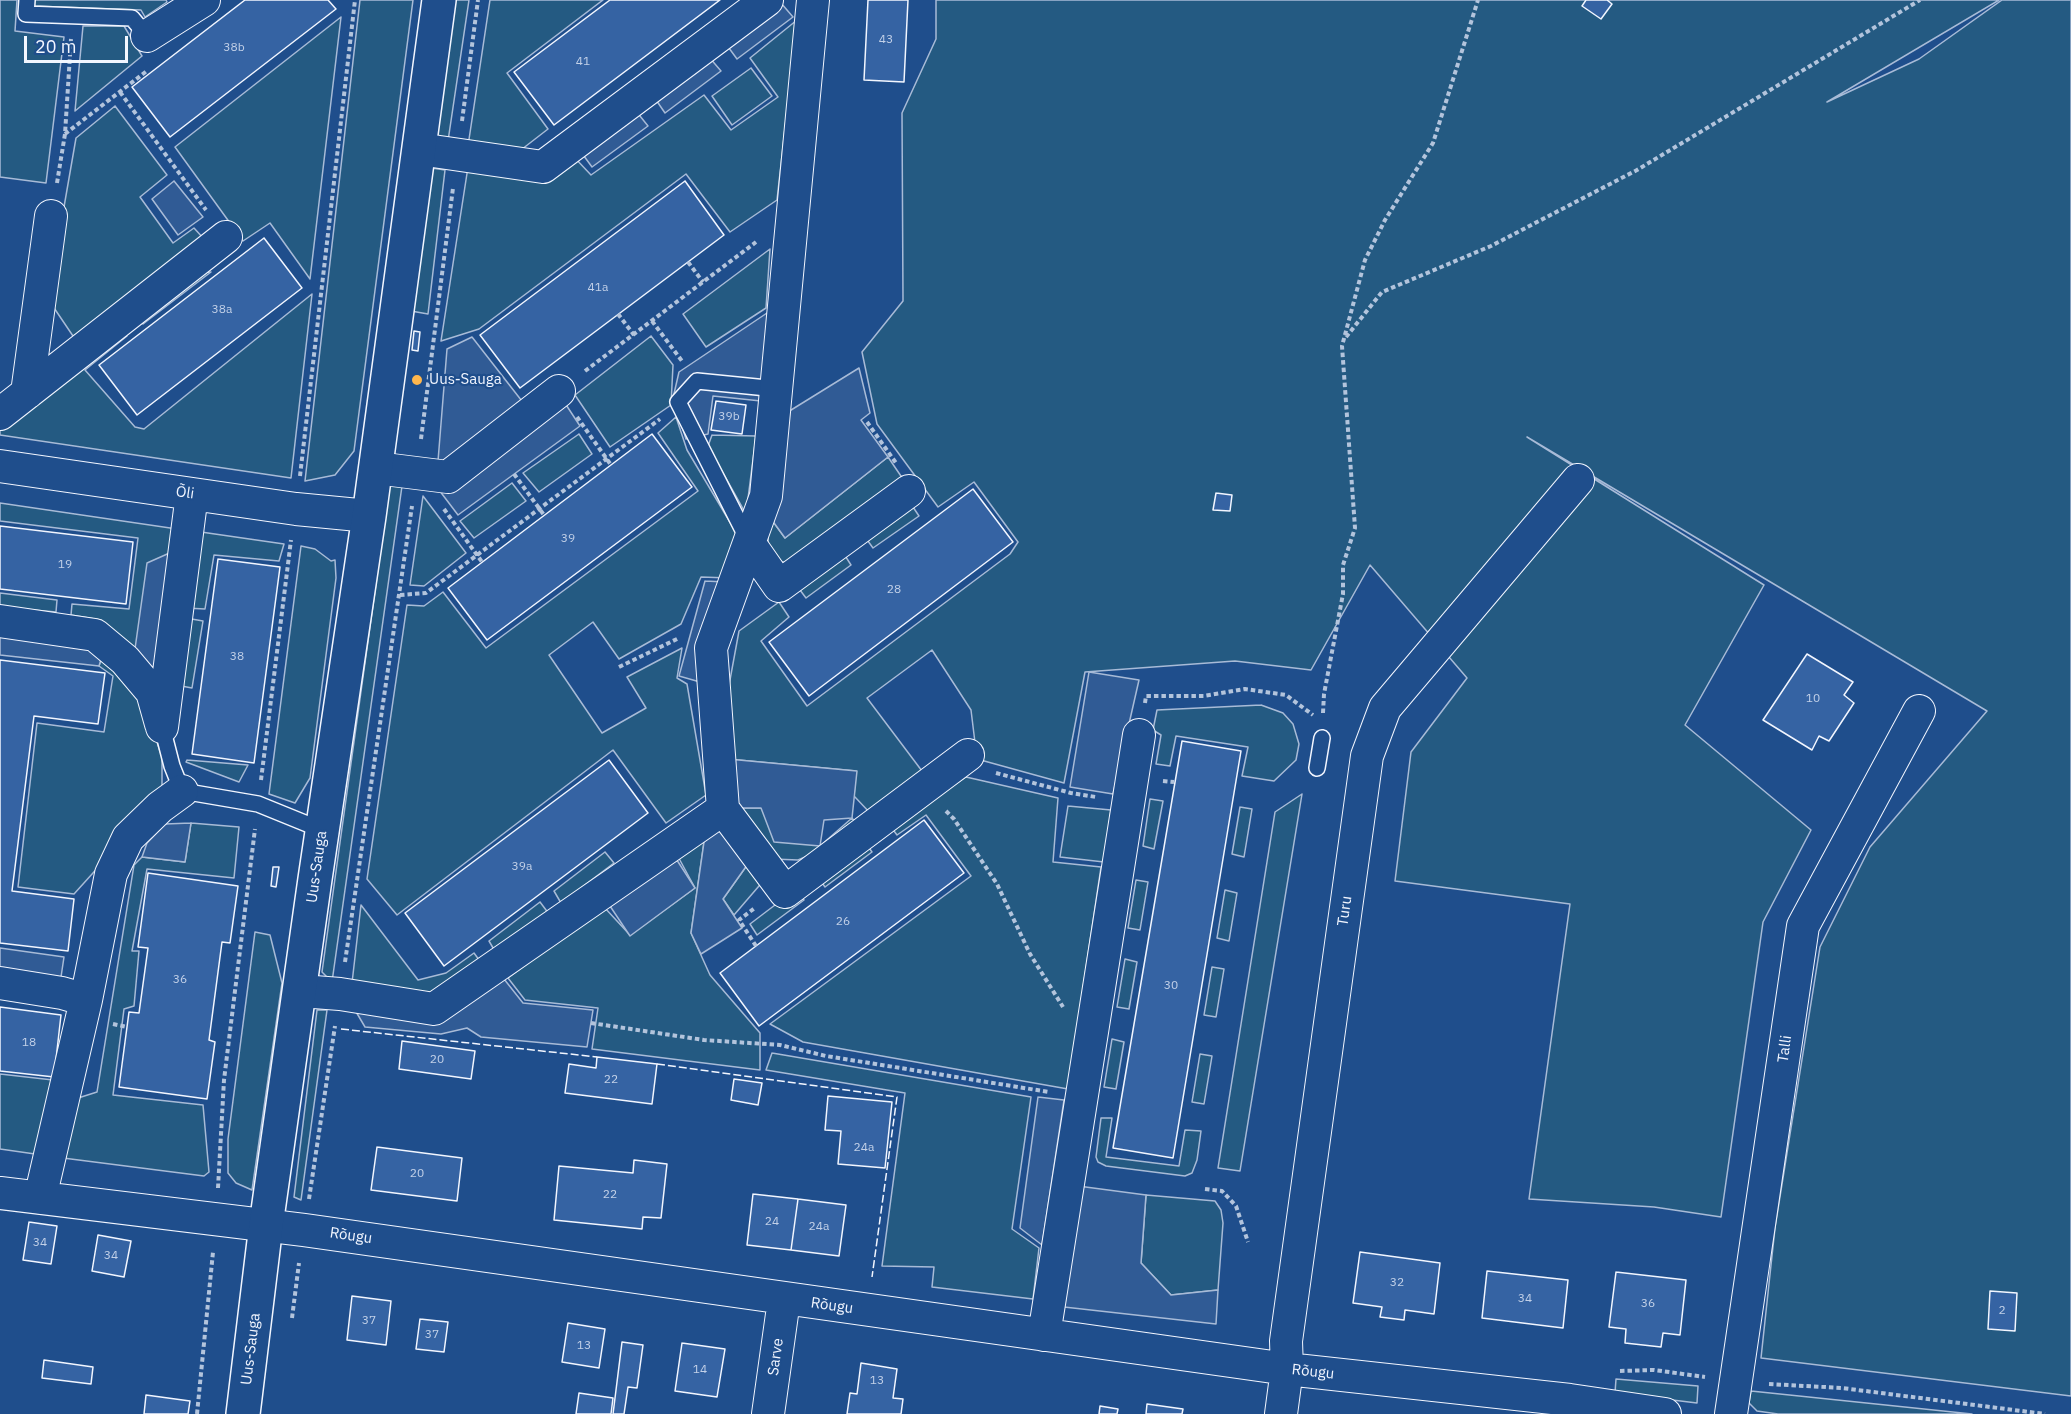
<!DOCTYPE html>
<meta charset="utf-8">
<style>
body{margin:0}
#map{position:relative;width:2071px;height:1414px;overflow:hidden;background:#1f4e8c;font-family:"IBM Plex Sans",sans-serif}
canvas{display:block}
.scale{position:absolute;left:24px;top:36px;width:104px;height:27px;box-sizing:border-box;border:3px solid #f2f6ff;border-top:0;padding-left:8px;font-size:18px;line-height:21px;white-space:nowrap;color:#f2f6ff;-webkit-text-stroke:4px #1f4e8c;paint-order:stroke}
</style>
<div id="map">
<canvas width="2071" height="1414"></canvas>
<div class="scale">20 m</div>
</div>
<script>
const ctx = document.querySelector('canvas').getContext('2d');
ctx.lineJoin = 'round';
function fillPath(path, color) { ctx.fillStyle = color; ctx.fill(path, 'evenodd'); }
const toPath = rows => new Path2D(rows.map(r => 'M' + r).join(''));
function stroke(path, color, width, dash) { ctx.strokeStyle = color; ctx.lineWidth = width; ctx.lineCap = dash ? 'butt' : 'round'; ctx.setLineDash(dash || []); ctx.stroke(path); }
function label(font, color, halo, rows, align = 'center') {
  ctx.font = font + ' "IBM Plex Sans",sans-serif'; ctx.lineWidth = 4.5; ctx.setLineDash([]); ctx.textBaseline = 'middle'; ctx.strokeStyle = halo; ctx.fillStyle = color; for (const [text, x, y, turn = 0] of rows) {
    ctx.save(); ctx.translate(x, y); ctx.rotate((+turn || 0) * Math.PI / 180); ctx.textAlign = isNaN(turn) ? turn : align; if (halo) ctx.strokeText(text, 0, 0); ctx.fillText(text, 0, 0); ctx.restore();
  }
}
const green = toPath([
 [0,0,17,0,15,31,64,37,46,183,0,177,0,0],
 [33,0,166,0,167,2,145,17,141,10,33,6,33,0],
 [360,0,413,0,354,451,335,475,305,481,360,0],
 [455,0,469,0,448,141,436,138,455,0],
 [490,0,603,0,507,73,548,129,517,153,468,146,490,0],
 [936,0,1999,0,1827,102,1919,59,2002,0,2071,0,2071,1396,1761,1358,1775,1228,1820,947,1870,847,1987,711,1527,437,1764,585,1685,725,1811,830,1763,922,1721,1217,1654,1207,1529,1199,1570,904,1395,881,1411,752,1467,678,1370,565,1311,670,1235,661,1085,672,1064,783,977,759,971,710,932,650,867,698,925,775,872,815,854,796,856,771,728,759,725,707,739,631,779,602,789,617,761,641,807,706,1010,554,1018,542,974,482,938,507,877,424,862,352,903,301,902,113,936,39,936,0],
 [341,17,310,279,270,223,243,241,175,147,341,17],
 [797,20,777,200,730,232,686,174,479,329,441,341,468,167,574,157,591,175,704,95,731,130,778,97,750,58,797,20],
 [83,26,124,26,142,56,75,111,83,26],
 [751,68,772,96,732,125,712,96,751,68],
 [115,106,167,175,140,197,173,243,194,228,204,239,80,333,73,336,48,299,76,138,115,106],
 [432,168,445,170,428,314,411,311,432,168],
 [770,249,766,308,706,347,683,314,770,249],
 [211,272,143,324,144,308,188,274,211,272],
 [312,294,291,478,0,435,0,421,111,335,127,336,85,370,135,427,144,429,312,294],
 [651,336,673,365,671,405,610,447,575,395,651,336],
 [676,417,687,450,737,534,729,578,701,577,681,624,619,659,593,622,549,655,602,733,646,708,627,677,682,648,677,678,687,684,706,795,666,823,613,750,397,915,367,879,407,605,424,606,443,592,486,648,698,491,658,433,676,417],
 [579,434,592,454,539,492,523,473,579,434],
 [712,435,756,436,746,514,708,446,712,435],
 [888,457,905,482,787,563,779,561,768,544,769,516,785,538,888,457],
 [390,483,402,486,332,982,322,972,390,483],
 [512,483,526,501,474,538,460,521,512,483],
 [423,496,466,553,424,586,410,585,423,496],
 [0,503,177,529,134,656,101,620,71,615,72,604,129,609,138,538,0,521,0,503],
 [911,504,919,516,873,548,865,537,911,504],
 [201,532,284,544,279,561,214,555,205,609,186,608,201,532],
 [301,546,315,549,331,561,335,560,336,578,310,778,295,803,269,794,301,546],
 [844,554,851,565,806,598,797,586,844,554],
 [0,593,57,600,56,612,0,607,0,593],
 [186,618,203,621,192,688,176,685,186,618],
 [102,656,139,689,162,757,162,789,102,863,74,894,18,887,37,723,104,732,113,676,99,666,102,656],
 [1261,705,1283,713,1293,724,1299,744,1296,760,1274,781,1242,776,1248,747,1176,736,1170,766,1156,764,1161,735,1153,730,1157,710,1261,705],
 [187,760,248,765,239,782,186,762,187,760],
 [966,777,1058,798,1053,862,1101,867,1068,1089,803,1042,770,1024,971,876,926,815,897,835,891,827,966,777],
 [1302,794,1240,1171,1218,1168,1275,812,1302,794],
 [1150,799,1163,801,1154,849,1143,846,1150,799],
 [1068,806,1111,810,1104,862,1060,857,1068,806],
 [1240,807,1252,809,1244,857,1232,854,1240,807],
 [738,808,761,808,820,846,852,818,857,825,817,852,798,860,773,859,738,808],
 [191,823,239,827,234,878,147,869,132,951,139,951,134,1006,124,1009,113,1095,203,1105,209,1172,204,1176,63,1158,75,1099,97,1092,134,865,142,857,185,862,191,823],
 [706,828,691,933,710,975,760,1033,760,1070,592,1049,598,1008,525,1000,508,978,604,907,630,935,695,888,675,851,706,828],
 [865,842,872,852,825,887,818,877,865,842],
 [605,852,614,863,561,903,554,891,605,852],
 [750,861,765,879,734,915,723,899,750,861],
 [1136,880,1148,882,1140,930,1128,928,1136,880],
 [796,889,804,900,757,935,750,924,796,889],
 [1225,890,1237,893,1229,941,1217,938,1225,890],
 [540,902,549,914,496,953,489,941,540,902],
 [361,905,418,980,446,973,474,953,482,964,429,997,352,983,361,905],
 [255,932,270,935,282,983,252,1190,236,1183,228,1173,228,1139,255,932],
 [1125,959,1137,962,1129,1009,1117,1007,1125,959],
 [1212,967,1224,969,1216,1017,1204,1015,1212,967],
 [317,1010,327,1010,301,1200,294,1197,317,1010],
 [1112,1039,1124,1042,1116,1089,1104,1087,1112,1039],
 [772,1053,1031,1097,1012,1229,1039,1248,1033,1299,932,1287,934,1267,882,1266,905,1093,766,1070,772,1053],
 [1200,1054,1212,1056,1204,1104,1192,1102,1200,1054],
 [0,1074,53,1080,35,1154,0,1149,0,1074],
 [1101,1118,1112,1118,1106,1157,1179,1166,1185,1130,1201,1131,1197,1160,1192,1173,1185,1176,1106,1166,1098,1162,1096,1157,1101,1118],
 [1146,1195,1215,1201,1221,1210,1223,1223,1218,1290,1171,1295,1141,1263,1146,1195],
 [1616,1379,1698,1386,1697,1403,1615,1393,1616,1379],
 [1751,1391,1972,1414,1778,1414,1757,1411,1749,1403,1751,1391]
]);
fillPath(green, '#245a82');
stroke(green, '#a8bbd7', 1.5);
const parking = toPath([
 [781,3,793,17,737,59,726,44,781,3],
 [709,57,721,71,665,113,654,97,709,57],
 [636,111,648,126,592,167,581,152,636,111],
 [174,181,203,217,178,235,152,199,174,181],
 [773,309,761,401,713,396,708,434,686,439,673,398,679,372,773,309],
 [472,337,525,405,553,385,580,426,458,515,436,486,447,349,472,337],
 [859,368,870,413,861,420,888,457,785,538,769,516,783,415,859,368],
 [174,551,156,676,134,656,147,563,174,551],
 [705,581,726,582,700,682,679,676,705,581],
 [0,632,90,643,102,656,99,666,0,655,0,632],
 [1089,672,1139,680,1113,794,1070,787,1089,672],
 [728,759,857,771,852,818,824,820,820,846,774,842,761,808,738,808,728,759],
 [191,823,185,862,142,857,147,843,165,824,191,823],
 [724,824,750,861,723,899,742,928,701,954,691,933,706,828,724,824],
 [673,854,695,888,630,936,608,903,673,854],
 [0,948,64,957,61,977,0,969,0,948],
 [504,979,523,1003,593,1010,587,1047,481,1037,467,1028,441,1034,365,1027,355,1010,504,979],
 [1038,1097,1064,1100,1042,1245,1020,1228,1038,1097],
 [1078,1186,1146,1195,1141,1263,1171,1295,1218,1290,1216,1324,1064,1307,1078,1186]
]);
fillPath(parking, '#305b95');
stroke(parking, '#a8bbd7', 1.5);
const building = toPath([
 [245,0,328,0,336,9,170,137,132,87,245,0],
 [610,0,720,0,554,125,514,72,610,0],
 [868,0,908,0,904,82,864,80,868,0],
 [1586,0,1607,0,1612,4,1601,19,1582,6,1586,0],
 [685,181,724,235,520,388,480,335,685,181],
 [264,238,302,288,137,415,99,365,264,238],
 [414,331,420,332,418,351,412,350,414,331],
 [716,401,746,405,742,434,711,430,716,401],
 [652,434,692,487,487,640,448,588,652,434],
 [973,489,1013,542,809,696,769,642,973,489],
 [1216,493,1232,495,1230,511,1213,510,1216,493],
 [0,526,133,542,126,604,0,589,0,526],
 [218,559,280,567,254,763,192,754,218,559],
 [1807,654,1853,682,1844,695,1854,703,1829,741,1819,736,1812,750,1763,720,1807,654],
 [0,660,105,673,98,724,34,716,12,891,74,899,68,951,0,943,0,660],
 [1182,741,1241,751,1173,1158,1113,1148,1182,741],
 [609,760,648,813,444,966,405,913,609,760],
 [924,820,964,873,759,1026,720,973,924,820],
 [273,867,279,867,276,887,271,886,273,867],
 [148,873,238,886,230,943,222,942,209,1040,215,1042,207,1099,119,1087,129,1012,139,1013,148,948,138,947,148,873],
 [0,1007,61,1015,54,1077,0,1071,0,1007],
 [402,1041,475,1051,471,1079,399,1069,402,1041],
 [597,1057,657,1064,652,1104,565,1093,569,1064,596,1068,597,1057],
 [734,1079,762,1083,758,1105,731,1100,734,1079],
 [828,1096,892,1102,885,1168,838,1164,841,1131,825,1130,828,1096],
 [377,1147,462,1158,457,1201,371,1190,377,1147],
 [634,1160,667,1164,661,1218,643,1217,642,1229,554,1220,559,1166,633,1173,634,1160],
 [753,1194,798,1199,791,1250,747,1245,753,1194],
 [798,1199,846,1205,839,1256,791,1250,798,1199],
 [29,1222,57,1226,51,1264,23,1260,29,1222],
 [98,1235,131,1241,124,1277,92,1271,98,1235],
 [1360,1252,1440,1263,1434,1314,1405,1310,1404,1320,1380,1317,1382,1307,1353,1303,1360,1252],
 [1487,1271,1568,1280,1563,1328,1482,1318,1487,1271],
 [1616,1272,1686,1280,1680,1335,1663,1333,1661,1347,1625,1343,1626,1329,1609,1327,1616,1272],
 [1990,1291,2017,1293,2015,1331,1988,1329,1990,1291],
 [352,1296,391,1301,386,1345,347,1340,352,1296],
 [420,1319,448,1322,444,1352,416,1349,420,1319],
 [568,1323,605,1329,599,1368,562,1362,568,1323],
 [622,1342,643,1345,637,1388,628,1387,624,1414,613,1414,622,1342],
 [682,1343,725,1349,717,1397,675,1391,682,1343],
 [44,1360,93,1367,91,1384,42,1378,44,1360],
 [861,1363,897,1369,893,1398,903,1399,901,1414,847,1414,850,1393,857,1394,861,1363],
 [579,1393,613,1398,611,1414,576,1414,579,1393],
 [146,1395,190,1401,188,1414,144,1414,146,1395],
 [1147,1404,1183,1409,1182,1414,1146,1414,1147,1404],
 [1100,1406,1118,1409,1117,1414,1099,1414,1100,1406]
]);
fillPath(building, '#3563a3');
stroke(building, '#f2f6ff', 1.5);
const service = toPath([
 [27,0,26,14,132,18,147,36],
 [748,540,678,402,697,381,777,389],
 [162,727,172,766,182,791,258,804,322,830],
 [1317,768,1322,738]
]);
const minor = toPath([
 [813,0,766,496,711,648,723,809,785,892,968,755],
 [147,36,204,0],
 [419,149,543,167,767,0],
 [27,393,51,216],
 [0,414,226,237],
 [0,466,296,509,369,516],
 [376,468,448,477,559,391],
 [749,543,779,586,909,491],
 [0,621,95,635,125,660,152,692,161,724],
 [162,727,192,494],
 [0,983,62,993,86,1000],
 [301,991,340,994,434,1009,723,809],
 [0,1193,304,1230,1287,1369,1570,1400,1665,1414],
 [40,1198,86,1000,111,874,128,838,160,807,182,791],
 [1044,1335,1139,735],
 [768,1414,784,1300],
 [1281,1414,1287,1369,1286,1341,1367,756,1385,708,1578,480],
 [1731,1414,1803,926,1919,711]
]);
const tertiary = toPath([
 [243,1414,266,1225,315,879,369,516,439,0]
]);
stroke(service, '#f2f6ff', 18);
stroke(minor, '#f2f6ff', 34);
stroke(tertiary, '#f2f6ff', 36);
stroke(toPath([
 [120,92,206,210],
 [462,121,478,0],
 [65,134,148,70],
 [57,183,65,134,71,39],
 [688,262,703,282],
 [618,314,634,335],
 [652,321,682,361],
 [1346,337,1382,292,1491,246,1637,170,1920,0],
 [585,371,756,242],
 [577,417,611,465],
 [867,422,896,463],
 [421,439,453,188],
 [514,474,544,515],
 [300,476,355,0],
 [444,509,482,562],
 [400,595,426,593,660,419],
 [619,667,679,638],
 [1145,703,1146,696,1204,696,1245,689,1286,695,1313,715],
 [1323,713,1324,694,1343,594,1343,565,1355,528,1342,346,1365,260,1385,220,1433,143,1478,0],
 [996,773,1071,793,1096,797],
 [261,780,291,540],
 [1163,781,1174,782],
 [946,811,954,819,997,884,1030,954,1063,1007],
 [756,946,739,920,756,907],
 [345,962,412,506],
 [591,1023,704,1040,780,1045,826,1056,1049,1092],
 [113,1024,127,1027],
 [218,1188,224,1080,255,829],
 [1205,1189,1222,1191,1236,1206,1248,1242],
 [309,1199,335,1026],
 [292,1318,299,1263],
 [1620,1371,1654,1370,1705,1377],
 [1769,1384,1842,1388,2045,1414],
 [197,1414,213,1252]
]), '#b3c4dc', 4, [4.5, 3]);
stroke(service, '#1f4e8c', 15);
stroke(minor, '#1f4e8c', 32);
stroke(tertiary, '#1f4e8c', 33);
stroke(toPath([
 [341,1029,597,1057],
 [657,1064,897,1097,872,1277]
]), '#f2f6ff', 1.5, [8, 3]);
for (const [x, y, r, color] of [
 [417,380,6,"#ffb74d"]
]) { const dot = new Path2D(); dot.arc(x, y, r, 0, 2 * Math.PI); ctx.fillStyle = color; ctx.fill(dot); stroke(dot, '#1f4e8c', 2); }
label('12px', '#c3d1e8', null, [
 ["43",886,40],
 ["38b",234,48],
 ["41",583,62],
 ["41a",598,288],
 ["38a",222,310],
 ["39b",729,417],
 ["39",568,539],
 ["19",65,565],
 ["28",894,590],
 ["38",237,657],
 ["10",1813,699],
 ["39a",522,867],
 ["26",843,922],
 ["36",180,980],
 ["30",1171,986],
 ["18",29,1043],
 ["20",437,1060],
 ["22",611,1080],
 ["24a",864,1148],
 ["20",417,1174],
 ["22",610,1195],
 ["24",772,1222],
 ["24a",819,1227],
 ["34",40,1243],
 ["34",111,1256],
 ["32",1397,1283],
 ["34",1525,1299],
 ["36",1648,1304],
 ["2",2002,1311],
 ["37",369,1321],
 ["37",432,1335],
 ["13",584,1346],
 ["14",700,1370],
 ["13",877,1381]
]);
label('15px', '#f2f6ff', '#1f4e8c', [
 ["Uus-Sauga",429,380]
], 'left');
label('15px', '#f2f6ff', '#1f4e8c', [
 ["Õli",185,493,8],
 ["Uus-Sauga",317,867,-82],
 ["Turu",1345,911,-82],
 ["Talli",1785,1049,-82],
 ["Rõugu",351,1236,8],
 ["Rõugu",832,1306,8],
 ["Uus-Sauga",251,1349,-83],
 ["Sarve",776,1357,-82],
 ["Rõugu",1313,1372,6]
]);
</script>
